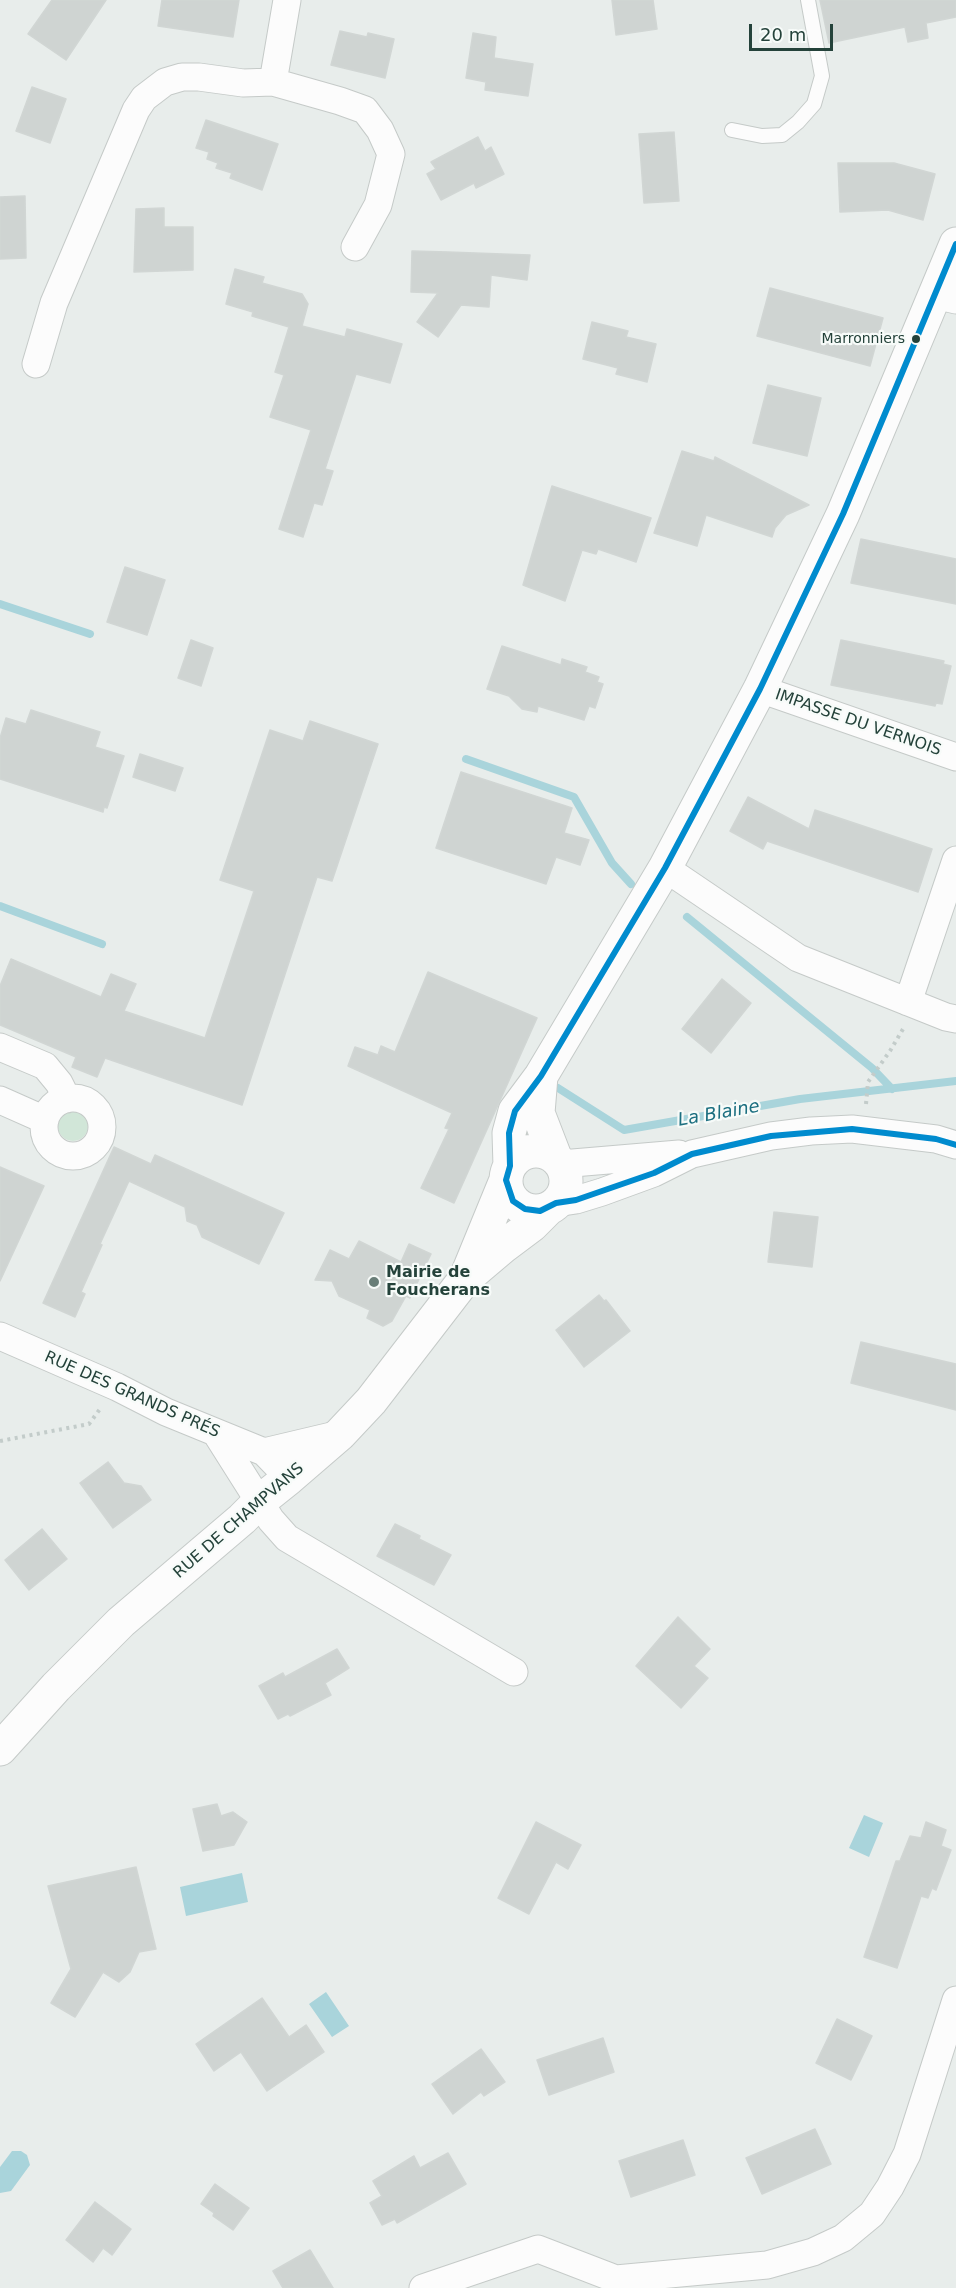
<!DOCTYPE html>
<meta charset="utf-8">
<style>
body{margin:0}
#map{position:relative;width:956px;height:2288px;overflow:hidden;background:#e8edeb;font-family:"DejaVu Sans",sans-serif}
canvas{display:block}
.scale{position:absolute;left:749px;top:24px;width:84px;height:27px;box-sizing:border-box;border:3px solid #24423a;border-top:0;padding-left:8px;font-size:18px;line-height:21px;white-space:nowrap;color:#24423a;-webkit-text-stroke:4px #f7fbf9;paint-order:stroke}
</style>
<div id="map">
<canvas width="956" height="2288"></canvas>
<div class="scale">20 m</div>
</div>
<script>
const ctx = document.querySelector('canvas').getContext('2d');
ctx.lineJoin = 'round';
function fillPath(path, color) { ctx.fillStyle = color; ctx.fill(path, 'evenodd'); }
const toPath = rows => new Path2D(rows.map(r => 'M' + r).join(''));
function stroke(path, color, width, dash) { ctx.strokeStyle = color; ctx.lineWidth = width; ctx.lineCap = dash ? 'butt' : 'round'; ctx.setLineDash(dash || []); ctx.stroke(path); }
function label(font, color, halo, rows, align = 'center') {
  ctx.font = font + ' "DejaVu Sans",sans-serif'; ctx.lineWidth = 4.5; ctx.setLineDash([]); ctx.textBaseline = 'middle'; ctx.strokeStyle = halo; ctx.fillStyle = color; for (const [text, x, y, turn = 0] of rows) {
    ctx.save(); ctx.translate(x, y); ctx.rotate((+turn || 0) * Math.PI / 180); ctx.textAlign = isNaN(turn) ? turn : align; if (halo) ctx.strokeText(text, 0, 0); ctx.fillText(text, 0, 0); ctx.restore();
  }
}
fillPath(toPath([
 '58 1126a15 15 0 1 1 30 0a15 15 0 1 1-30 0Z'
]), '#d1e6d8');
fillPath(toPath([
 [864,1815,883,1823,869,1857,849,1848],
 [242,1873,248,1902,186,1916,180,1887],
 [326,1992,349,2026,332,2037,309,2004],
 [12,2151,21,2151,27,2155,30,2165,11,2191,0,2193,0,2167]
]), '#a9d4db');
stroke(toPath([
 [0,604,90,634],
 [466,759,574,797,612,863,631,884],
 [0,906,102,944],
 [687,917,872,1068,892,1089],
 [558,1088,624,1130,800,1099,956,1081]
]), '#a9d4db', 8);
const building = toPath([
 [52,0,106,0,66,60,28,34,52,0],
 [162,0,239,0,233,37,158,26,162,0],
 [612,0,653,0,657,29,616,35,612,0],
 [820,0,956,0,956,17,926,23,928,38,908,42,905,27,829,43,820,0],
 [340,31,367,37,368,33,394,39,385,78,331,65,340,31],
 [473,33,496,37,494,58,533,64,528,96,485,90,486,82,466,78,473,33],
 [32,87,66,99,50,143,16,131,32,87],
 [206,120,278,144,262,190,230,178,232,173,216,168,218,163,207,159,209,152,196,148,206,120],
 [674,132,679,201,644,203,639,134,674,132],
 [478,137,485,151,491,147,504,174,476,188,474,183,441,200,427,174,436,169,431,162,478,137],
 [838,163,894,163,935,174,923,220,888,210,840,212,838,163],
 [25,196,26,258,0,259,0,197,25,196],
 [164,208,164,227,193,227,193,270,134,272,136,209,164,208],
 [412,251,448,252,530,255,527,280,491,275,489,307,461,305,438,337,417,322,438,293,411,292,412,251],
 [235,269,264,277,262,283,302,294,308,304,302,326,345,337,347,329,402,344,390,383,356,374,325,469,333,471,322,505,314,503,303,537,279,529,311,430,270,417,284,375,275,372,289,327,252,316,253,312,226,304,235,269],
 [770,288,883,318,870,366,757,336,770,288],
 [592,322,628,331,626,337,656,344,647,382,616,374,618,368,583,359,592,322],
 [768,385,821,398,807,456,753,443,768,385],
 [682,451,714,461,715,457,809,505,786,515,775,528,772,537,706,515,697,546,654,533,682,451],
 [552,486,651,518,636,562,598,549,596,554,582,550,565,601,523,585,552,486],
 [861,539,956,559,956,604,851,583,861,539],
 [125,567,165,580,147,635,107,622,125,567],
 [191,640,213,648,201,686,178,678,191,640],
 [841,640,944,661,943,664,951,666,942,704,936,703,935,706,831,685,841,640],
 [502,646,561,665,562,659,587,667,585,672,599,677,597,682,603,684,595,708,589,706,584,720,538,706,537,712,522,709,509,696,487,689,502,646],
 [31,710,100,732,95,747,124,756,107,808,104,807,103,812,0,779,0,738,6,718,26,724,31,710],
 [310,721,378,744,332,881,317,877,242,1105,105,1058,97,1077,72,1067,76,1057,0,1025,0,986,11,959,101,997,111,974,136,984,124,1011,205,1038,254,891,220,880,270,730,303,741,310,721],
 [140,754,183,768,175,791,133,777,140,754],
 [461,772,572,808,564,833,589,840,580,865,556,857,546,884,436,848,461,772],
 [748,797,809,829,815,810,932,849,918,892,767,841,763,849,730,831,748,797],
 [428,972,537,1018,454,1203,421,1188,449,1129,445,1128,452,1113,348,1066,355,1047,378,1055,381,1046,395,1052,428,972],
 [722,979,751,1003,711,1053,682,1029,722,979],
 [114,1147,151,1164,155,1155,284,1213,259,1264,202,1237,197,1225,187,1221,185,1207,129,1181,100,1244,102,1245,81,1292,85,1294,75,1317,43,1303,114,1147],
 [0,1167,44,1186,0,1281,0,1167],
 [774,1212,818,1217,812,1267,768,1262,774,1212],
 [359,1241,401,1262,409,1244,431,1254,410,1298,406,1296,392,1321,383,1326,367,1318,370,1310,339,1296,332,1281,315,1280,330,1250,349,1259,359,1241],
 [599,1295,604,1301,606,1300,630,1331,584,1367,556,1330,599,1295],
 [861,1342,956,1364,956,1410,851,1383,861,1342],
 [108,1462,124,1483,141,1486,151,1500,113,1528,80,1483,108,1462],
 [395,1524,420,1536,419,1539,451,1555,434,1585,377,1556,395,1524],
 [42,1529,67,1559,29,1590,5,1560,42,1529],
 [678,1617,710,1649,694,1666,708,1678,681,1708,636,1666,678,1617],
 [337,1649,349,1668,325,1683,331,1695,290,1716,288,1714,278,1719,259,1686,283,1673,285,1677,337,1649],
 [217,1804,221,1816,233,1812,247,1822,234,1845,203,1851,193,1809,217,1804],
 [536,1822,581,1845,568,1869,556,1862,529,1914,498,1898,536,1822],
 [926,1822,946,1830,941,1846,951,1850,936,1890,932,1888,928,1898,921,1896,897,1968,864,1957,896,1861,900,1861,910,1836,921,1838,926,1822],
 [136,1867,156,1949,139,1952,130,1972,119,1982,103,1972,75,2017,51,2003,71,1969,48,1886,136,1867],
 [262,1998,289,2037,306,2025,324,2052,267,2091,241,2052,214,2071,196,2044,262,1998],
 [837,2019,872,2036,851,2080,816,2063,837,2019],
 [603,2038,614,2072,549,2095,537,2060,603,2038],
 [481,2049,505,2082,484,2096,481,2092,453,2114,432,2084,481,2049],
 [815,2129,831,2164,762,2194,746,2158,815,2129],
 [683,2140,695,2175,631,2197,619,2161,683,2140],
 [448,2153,466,2184,397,2223,395,2219,382,2225,370,2203,382,2196,373,2181,414,2156,420,2168,448,2153],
 [215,2184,249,2208,233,2230,213,2216,214,2213,201,2204,215,2184],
 [95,2202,131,2229,112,2255,103,2248,93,2262,66,2240,95,2202],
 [310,2250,333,2288,283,2288,273,2271,310,2250]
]);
fillPath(building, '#cfd4d2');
stroke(building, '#d1d6d4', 1.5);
const service = toPath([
 [732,130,762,136,782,135,798,122,814,104,822,76,808,0]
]);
const minor = toPath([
 [273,82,287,0],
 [935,295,956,300],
 [36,364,54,303,136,110,144,98,165,82,182,77,199,77,243,83,273,82,340,101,365,110,380,130,391,154,378,205,355,247],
 [760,689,956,757],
 [665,868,798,958,946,1017,956,1019],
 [908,1002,956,860],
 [0,1047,45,1066,59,1083,67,1099],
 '44 1127a29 29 0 1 1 58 0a29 29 0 1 1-58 0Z',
 [0,1100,45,1120],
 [561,1164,679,1154],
 [556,1203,576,1200,602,1192,654,1173,692,1154,771,1136,811,1131,852,1129,936,1139,956,1145],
 [0,1336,117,1387,166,1412,264,1452,289,1478],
 [216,1433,271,1520,287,1538,514,1672],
 [264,1452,340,1434],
 [423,2288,538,2249,616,2279,767,2265,813,2252,843,2238,872,2214,890,2187,907,2154,956,2000]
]);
const tertiary = toPath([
 [541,1076,538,1113,555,1157],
 '506 1181a30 30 0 1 1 60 0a30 30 0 1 1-60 0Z',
 [510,1166,509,1133,515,1111,541,1076,665,868,760,689,843,514,956,244],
 [467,1275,506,1180],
 [0,1749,56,1687,121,1622,242,1519,259,1502,289,1478,340,1434,371,1401,465,1279,504,1246,532,1225,548,1209]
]);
stroke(service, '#c5cac8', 16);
stroke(minor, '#c5cac8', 29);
stroke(tertiary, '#c5cac8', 35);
stroke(toPath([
 [866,1104,868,1082,890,1051,903,1029],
 [0,1441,89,1424,100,1409]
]), '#c3ccca', 4, [3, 4.5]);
stroke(service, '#fcfcfc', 14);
stroke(minor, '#fcfcfc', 27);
stroke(tertiary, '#fcfcfc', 33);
stroke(toPath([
 [956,244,843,514,760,689,665,868,541,1076,515,1111,509,1133,510,1166,506,1180,513,1201,525,1209,540,1211,556,1203,576,1200,654,1173,692,1154,771,1136,852,1129,936,1139,956,1145]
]), '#008bce', 6);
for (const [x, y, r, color] of [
 [916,339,5,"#24423a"],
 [374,1282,6,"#697e78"]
]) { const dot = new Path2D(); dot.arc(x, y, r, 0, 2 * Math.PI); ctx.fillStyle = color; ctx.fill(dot); stroke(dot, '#f7fbf9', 2); }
label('14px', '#24423a', '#f7fbf9', [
 ["Marronniers",905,339]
], 'right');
label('16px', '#24423a', '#f7fbf9', [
 ["IMPASSE DU VERNOIS",858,723,19],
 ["RUE DES GRANDS PRÉS",132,1395,24],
 ["RUE DE CHAMPVANS",239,1521,-41]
]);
label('bold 16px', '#24423a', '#f7fbf9', [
 ["Mairie de",386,1273],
 ["Foucherans",386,1291]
], 'left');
label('italic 18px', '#1c6f80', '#f7fbf9', [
 ["La Blaine",719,1114,-10]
]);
</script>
